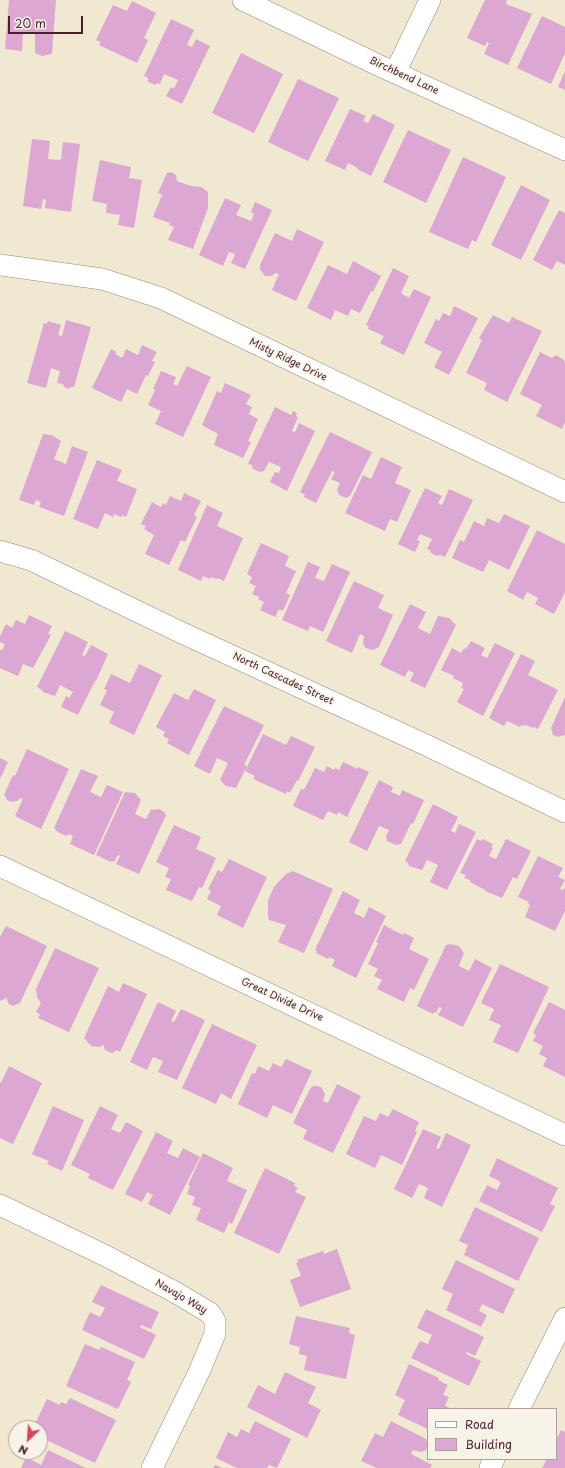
<!DOCTYPE html>
<style>
body{margin:0}
#map{position:relative;width:565px;height:1468px;overflow:hidden;background:#f0e8d0;font-family:"Playpen Sans",sans-serif}
canvas{display:block}
.legend{position:absolute;left:427px;top:1408px;width:130px;height:52px;box-sizing:border-box;background:#f7f3e8;border:1px solid #b29e9c;margin:0;padding:5px 7px;list-style:none;font-size:12px;color:#4a1f2b}
.legend li{display:flex;align-items:center;gap:8px;height:20px}
.legend b{width:20px;border:1px solid #b29e9c}
.north{position:absolute;left:8px;top:1420px;width:40px;height:40px;box-sizing:border-box;background:#f7f3e8;border:1px solid #b29e9c;border-radius:50%;rotate:205deg;font-size:11px;font-weight:700;line-height:16px;text-align:center;color:#4a1f2b}
.north::after{content:'';display:block;margin:auto;width:14px;height:18px;background:#d1495b;clip-path:polygon(50% 0,100% 100%,50% 72%,0 100%)}
.scale{position:absolute;left:8px;top:16px;width:75px;height:18px;box-sizing:border-box;border:2px solid #4a1f2b;border-top:0;padding-left:5px;font-size:12px;line-height:14px;white-space:nowrap;color:#4a1f2b;-webkit-text-stroke:3px #f7f3e8;paint-order:stroke}
</style>
<div id="map">
<canvas width="565" height="1468"></canvas>
<ul class="legend">
<li><b style="height:5px;background:#fff"></b>Road</li>
<li><b style="height:11px;background:#dca7d2"></b>Building</li>
</ul>
<div class="north">N</div>
<div class="scale">20 m</div>
</div>
<script>
const ctx = document.querySelector('canvas').getContext('2d');
ctx.lineJoin = 'round';
function fillPath(path, color) { ctx.fillStyle = color; ctx.fill(path, 'evenodd'); }
const toPath = rows => new Path2D(rows.map(r => 'M' + r).join(''));
function stroke(path, color, width, dash) { ctx.strokeStyle = color; ctx.lineWidth = width; ctx.lineCap = dash ? 'butt' : 'round'; ctx.setLineDash(dash || []); ctx.stroke(path); }
function label(font, color, halo, rows, align = 'center') {
  ctx.font = font + ' "Playpen Sans",sans-serif'; ctx.lineWidth = 3; ctx.setLineDash([]); ctx.textBaseline = 'middle'; ctx.strokeStyle = halo; ctx.fillStyle = color; for (const [text, x, y, turn = 0] of rows) {
    ctx.save(); ctx.translate(x, y); ctx.rotate((+turn || 0) * Math.PI / 180); ctx.textAlign = isNaN(turn) ? turn : align; if (halo) ctx.strokeText(text, 0, 0); ctx.fillText(text, 0, 0); ctx.restore();
  }
}
fillPath(toPath([
 [9,0,56,0,52,53,51,54,42,56,35,53,35,34,23,33,22,51,5,49],
 [485,0,507,0,506,4,532,14,508,65,484,54,489,43,487,42,485,46,467,38],
 [132,1,156,13,144,38,148,40,137,63,99,45,101,42,96,40,113,5,127,11],
 [542,16,565,27,565,53,551,84,517,68],
 [171,19,194,30,187,45,192,47,196,39,210,46,182,104,166,96,171,87,174,89,178,80,164,74,160,84,158,83,155,85,148,82,148,78,144,76],
 [241,53,283,74,254,133,212,113],
 [565,71,565,90,558,87],
 [298,79,339,98,308,161,268,142],
 [350,109,366,116,363,121,368,123,373,114,395,125,371,176,357,169,358,168,348,163,345,170,325,161],
 [408,130,451,150,426,203,383,182],
 [32,139,50,141,48,159,61,160,63,142,80,144,71,212,45,208,46,200,43,199,41,209,23,206],
 [463,157,506,177,476,242,472,240,468,249,429,232],
 [100,160,131,167,129,178,142,180,134,228,118,225,120,215,106,213,107,204,92,201],
 [171,172,176,175,177,181,191,186,201,187,208,192,208,208,193,249,168,240,174,227,169,225,170,223,153,217,162,195,158,193,165,177,167,173],
 [521,185,550,200,521,260,491,245],
 [225,198,241,205,236,215,251,221,254,214,251,212,255,202,272,210,245,269,231,263,235,254,229,252,223,266,199,255],
 [559,210,565,213,565,265,557,261,552,270,533,260],
 [297,229,324,242,296,301,272,290,279,274,276,273,271,276,265,276,260,269,260,265,275,233,292,241],
 [353,261,381,276,373,292,371,291,360,313,351,309,348,316,335,310,331,320,307,308,328,265,347,274],
 [393,268,409,276,401,293,409,298,414,289,431,297,404,355,380,343,384,336,368,329,369,326,366,325],
 [454,306,478,318,449,375,434,367,442,352,424,343,436,319,439,321,443,313,450,316],
 [493,315,509,323,512,317,542,331,507,402,484,390,487,383,466,373,482,340,479,338],
 [66,320,91,327,74,387,71,387,69,389,64,387,63,384,57,383,60,371,51,368,46,388,27,383,44,323,47,324,48,321,61,325,58,335,62,336],
 [142,345,157,352,152,361,155,362,148,376,146,375,137,394,127,389,121,402,92,388,111,349,117,352,115,354,122,358,126,349,138,355],
 [540,352,552,358,556,355,564,360,565,364,565,422,562,429,536,416,542,405,520,394],
 [187,366,211,377,183,437,155,424,161,411,148,405,155,390,153,389,161,371,176,377,173,384,177,386],
 [225,383,251,395,246,404,252,407,249,414,258,419,248,441,251,442,243,458,214,445,218,434,202,425,217,391,221,393],
 [275,407,291,415,293,411,297,413,296,416,298,417,292,431,295,432,299,423,315,431,287,491,270,482,275,472,279,473,281,467,269,462,264,471,260,472,253,469,252,465,248,464],
 [330,432,372,452,350,496,346,498,339,495,337,490,340,483,331,479,335,472,332,471,316,503,304,497,305,495,300,492],
 [43,434,52,435,61,441,54,459,66,464,72,446,88,452,64,516,39,507,41,502,36,500,34,505,19,500],
 [381,457,402,467,395,483,411,490,397,522,390,519,385,531,345,513,363,475,371,479],
 [97,460,122,470,117,481,137,489,126,517,122,515,121,517,114,514,113,517,105,513,98,529,73,519],
 [425,488,442,496,438,503,442,505,449,489,473,500,445,557,440,555,437,556,431,553,430,550,427,549,432,539,420,534,417,540,420,541,415,552,398,544],
 [184,493,201,501,194,515,197,517,185,542,181,540,169,565,145,554,154,535,144,529,146,526,141,524,152,502,161,507,163,503,166,505,170,496,181,501],
 [207,505,223,513,217,526,243,538,224,581,218,578,217,579,211,577,210,579,203,576,201,581,178,570],
 [504,514,530,526,509,570,489,560,483,572,452,558,460,540,464,542,474,521,484,526,487,518,499,523],
 [537,530,565,544,565,592,554,614,535,604,538,598,527,592,523,600,507,591],
 [261,543,289,556,285,566,296,571,286,593,290,595,283,611,279,609,275,617,260,610,264,602,258,599,259,597,252,594,256,586,249,583,252,577,247,574],
 [308,562,320,567,315,578,324,581,332,564,350,572,323,632,310,626,308,631,282,620],
 [354,581,384,595,378,608,393,615,379,647,373,650,366,648,363,644,364,636,360,634,352,653,326,641],
 [410,604,426,612,418,628,430,634,438,616,449,618,456,625,425,688,410,681,414,673,408,670,405,677,380,665],
 [29,615,52,626,48,634,51,635,33,668,23,664,18,676,0,668,0,650,2,650,5,644,0,642,0,636,6,624,12,628,16,620,25,624],
 [65,631,88,642,82,655,85,656,91,645,108,654,96,681,95,681,78,715,61,707,66,696,69,698,73,692,60,685,55,696,43,692,42,690,37,687],
 [471,641,485,648,481,655,487,658,495,643,515,653,483,716,457,702,464,689,461,688,463,683,453,678,454,676,441,670,452,648,461,653,464,648,466,649],
 [521,654,535,661,528,675,558,690,538,729,534,727,533,728,526,725,526,726,522,725,520,727,507,721,504,726,489,718],
 [139,664,162,675,134,735,109,723,114,712,100,705,107,690,104,689,111,674,130,683],
 [194,689,216,700,189,755,167,743,169,739,163,736,165,732,156,727,174,693,188,700],
 [565,697,565,735,558,737,553,735,551,728],
 [224,706,264,725,244,765,247,766,236,788,226,786,220,780,228,763,217,758,210,774,194,766],
 [263,734,286,745,291,736,315,747,298,781,297,780,290,793,287,791,286,794,253,779,255,776,245,771],
 [27,749,69,769,41,829,15,816,23,799,20,798,17,801,11,802,7,800,4,795,13,775,15,776],
 [0,758,8,762,0,779],
 [343,762,358,769,358,767,369,772,347,817,338,812,337,815,328,811,323,820,293,806,301,789,304,790,315,768,324,772,327,766,334,770,335,768,339,770],
 [81,769,98,776,90,792,101,797,107,785,123,792,94,855,70,844,73,836,69,834,66,836,58,832,54,828],
 [379,780,393,787,391,792,400,796,402,790,424,800,413,824,411,823,401,844,396,845,387,841,386,836,389,830,379,826,367,851,349,842],
 [125,792,135,793,141,800,135,814,146,819,151,809,153,810,159,809,164,812,166,815,139,874,116,864,120,856,118,855,114,862,112,861,111,862,96,855],
 [433,804,458,817,451,831,455,833,459,824,476,832,447,890,430,882,438,865,427,860,422,870,409,866,408,863,405,861],
 [174,825,201,837,196,849,216,858,202,888,199,887,192,901,166,890,171,879,165,877,169,868,156,862],
 [477,839,481,841,482,839,493,844,491,847,493,848,489,856,496,859,506,839,531,851,517,879,513,877,502,898,485,891,485,890,470,882,470,880,464,878,466,875,460,873],
 [538,856,563,868,558,877,565,880,560,889,563,890,564,888,565,889,565,911,555,931,525,917,530,905,528,904,529,902,518,897],
 [229,859,267,877,243,928,217,915,221,906,207,899,211,891,208,889,218,870,222,872],
 [293,871,333,889,304,953,278,942,286,925,269,920,268,916,268,900,274,887,286,874],
 [343,891,360,900,354,913,364,918,369,907,386,916,356,978,332,966,335,960,330,957,328,959,316,953,317,951,315,950],
 [384,925,403,935,404,933,414,938,409,949,429,959,414,990,410,988,404,1002,377,989,382,980,374,976,378,969,368,964,378,943,376,942],
 [6,926,47,946,20,1003,13,1006,9,1004,6,997,5,999,0,1001,0,937],
 [450,944,459,946,464,953,459,966,469,971,475,959,492,968,463,1027,438,1015,442,1008,439,1007,436,1013,434,1012,433,1014,417,1006,446,945],
 [55,948,99,968,69,1032,38,1018,40,1014,36,1012,41,1003,37,997,36,989],
 [500,964,549,987,518,1053,493,1042,501,1025,489,1020,494,1009,481,1003],
 [123,983,147,994,120,1052,117,1050,112,1053,105,1050,103,1044,102,1046,98,1047,91,1046,84,1038,108,986,119,992],
 [158,1002,176,1011,171,1021,174,1022,181,1009,205,1020,177,1080,158,1072,163,1061,153,1057,147,1070,130,1062],
 [549,1002,565,1010,565,1077,543,1066,547,1058,539,1054,543,1046,533,1041,536,1035,533,1033],
 [212,1024,257,1045,231,1099,221,1093,216,1104,182,1088],
 [286,1059,312,1071,292,1114,273,1105,267,1118,238,1104,252,1073,255,1074,258,1066,269,1071,273,1063,281,1067],
 [9,1066,42,1083,13,1144,0,1138,0,1082,1,1083],
 [337,1084,361,1096,333,1153,303,1139,307,1130,293,1123,310,1089,313,1086,317,1086,321,1087,325,1094,323,1101,328,1103],
 [53,1106,84,1120,62,1171,47,1164,49,1161,32,1154],
 [100,1106,118,1115,111,1129,120,1133,126,1122,143,1131,113,1190,88,1178,90,1174,71,1165],
 [393,1109,419,1122,415,1131,417,1132,402,1165,381,1155,375,1168,346,1154,364,1116,376,1121,380,1113,388,1117],
 [423,1129,441,1137,436,1148,439,1149,446,1133,471,1145,442,1207,424,1198,428,1188,419,1184,412,1198,394,1189],
 [156,1132,173,1141,167,1153,178,1158,183,1148,200,1157,170,1215,148,1204,153,1195,147,1192,142,1202,125,1194],
 [203,1153,233,1168,227,1181,247,1190,232,1224,229,1222,224,1233,196,1220,201,1208,192,1205,195,1197,187,1194,190,1186,188,1185],
 [497,1158,558,1188,550,1204,555,1206,542,1232,479,1201,487,1185,497,1190,501,1182,489,1176],
 [265,1168,295,1183,294,1186,298,1188,295,1192,306,1197,279,1254,234,1233],
 [475,1207,539,1238,518,1281,464,1255,468,1245,459,1241],
 [337,1249,351,1289,300,1307,290,1280,301,1276,296,1263,298,1263,297,1260,323,1251,324,1254],
 [456,1260,515,1289,503,1314,482,1304,479,1311,487,1315,481,1327,446,1310,453,1294,442,1289],
 [101,1285,159,1312,151,1329,141,1325,140,1327,156,1335,144,1359,82,1330,90,1312,100,1317,105,1308,92,1302],
 [426,1309,484,1337,475,1356,467,1352,466,1354,481,1361,469,1386,411,1358,420,1341,428,1344,432,1335,417,1328],
 [296,1316,350,1328,349,1333,355,1335,346,1379,304,1370,307,1356,299,1354,300,1347,289,1344],
 [85,1344,99,1350,101,1347,135,1362,127,1380,131,1382,118,1409,66,1386],
 [409,1364,439,1378,438,1380,448,1385,443,1395,449,1397,445,1406,452,1409,428,1409,428,1429,398,1415,405,1400,395,1395],
 [285,1372,316,1387,308,1403,321,1410,307,1438,247,1407,258,1385,275,1394],
 [70,1398,116,1420,95,1463,40,1437,40,1428,33,1428,47,1399,60,1405,61,1402,66,1404],
 [255,1421,291,1439,277,1468,269,1465,267,1468,237,1468,216,1458,228,1432,237,1437,241,1429,249,1433],
 [391,1421,426,1439,428,1445,426,1450,421,1452,413,1450,411,1454,432,1465,430,1468,377,1468,361,1461,375,1433,383,1437],
 [561,1430,565,1432,565,1468,542,1468,547,1459,556,1459,556,1440],
 [48,1450,86,1468,21,1468,26,1457,41,1465],
 [215,1465,222,1468,213,1468]
]), '#dca7d2');
const street = toPath([
 [243,0,378,65,565,150],
 [395,73,430,0],
 [0,265,102,279,161,298,565,492],
 [0,551,31,560,180,632,426,745,565,812],
 [0,866,565,1135],
 [0,1205,104,1255,173,1291,210,1313,215,1321,215,1334,199,1372,152,1468],
 [519,1409,565,1318],
 [490,1468,494,1459]
]);
stroke(street, '#9d847e', 22);
stroke(street, '#fff', 21);
label('10px', '#4a1f2b', '#f7f3e8', [
 ["Birchbend Lane",404,76,25],
 ["Misty Ridge Drive",288,360,26],
 ["North Cascades Street",283,679,25],
 ["Great Divide Drive",282,1000,25],
 ["Navajo Way",181,1297,30]
]);
</script>
